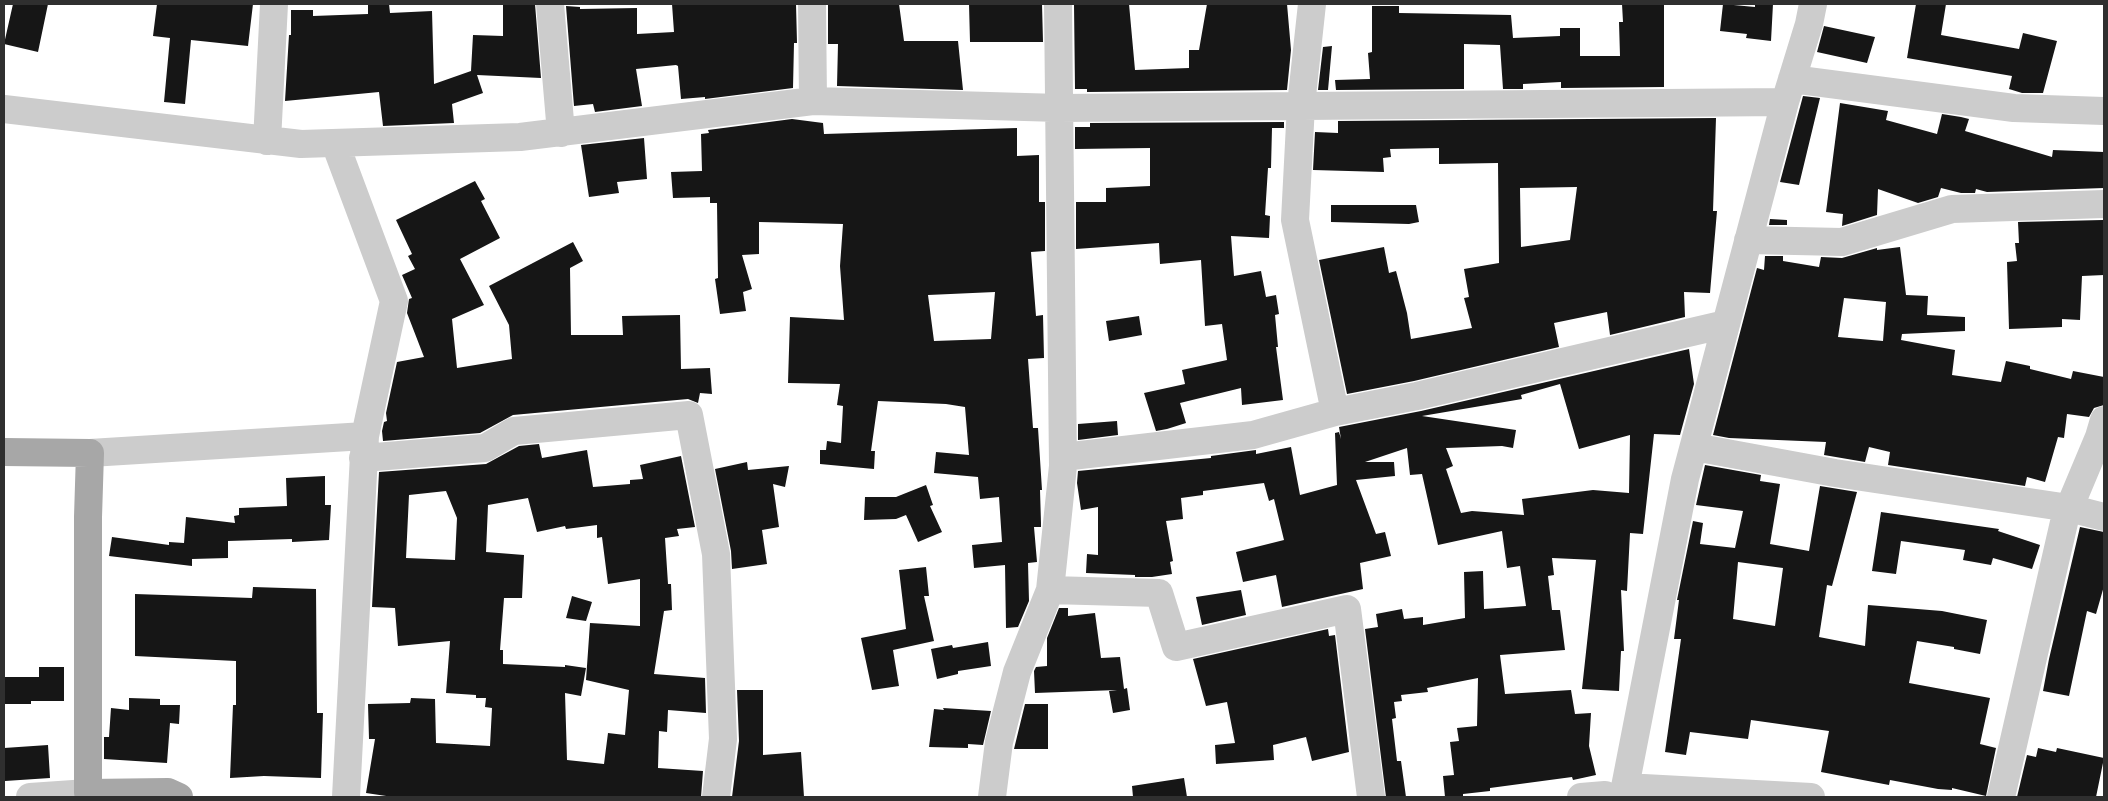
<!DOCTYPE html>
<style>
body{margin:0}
#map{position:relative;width:2108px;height:801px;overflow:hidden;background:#fff;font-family:"Fira Sans",sans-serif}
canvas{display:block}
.frame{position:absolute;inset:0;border:5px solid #2f2f2f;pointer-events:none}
</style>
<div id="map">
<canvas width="2108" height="801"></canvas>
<div class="frame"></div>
</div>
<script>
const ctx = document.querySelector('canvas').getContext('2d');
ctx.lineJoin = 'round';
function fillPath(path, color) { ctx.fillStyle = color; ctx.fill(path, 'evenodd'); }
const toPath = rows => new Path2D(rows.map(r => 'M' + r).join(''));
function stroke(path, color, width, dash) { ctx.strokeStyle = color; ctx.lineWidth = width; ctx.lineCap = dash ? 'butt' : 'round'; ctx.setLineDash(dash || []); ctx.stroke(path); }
fillPath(toPath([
 [13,4,48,4,38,52,4,44],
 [157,4,253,4,248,46,191,40,185,104,164,102,170,38,153,36],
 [368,4,389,4,390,13,432,11,434,84,471,71,473,35,503,36,503,4,535,4,541,78,477,75,483,93,452,104,454,123,383,126,379,92,285,101,289,35,291,35,291,10,313,10,313,16,368,14],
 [672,4,796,4,797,43,794,43,793,88,705,99,705,97,681,99,678,66,676,65,636,69,642,106,595,112,593,104,574,106,566,6,580,7,580,9,637,8,637,34,674,32],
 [828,4,899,4,904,41,958,41,963,90,837,86,838,44,828,44],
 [969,4,1042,4,1043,42,970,42],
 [1074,4,1129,4,1135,70,1189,68,1189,50,1199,50,1207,4,1287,4,1291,50,1287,90,1087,92,1087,89,1075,89],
 [1622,4,1664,4,1664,87,1561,88,1561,82,1523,84,1523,89,1503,89,1500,45,1464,44,1464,89,1336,90,1335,80,1370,79,1368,53,1372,52,1372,6,1399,6,1399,13,1511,15,1513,38,1560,36,1560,28,1580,28,1580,56,1620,56,1619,22,1623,22],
 [1723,4,1755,7,1755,4,1773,4,1771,41,1746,38,1747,34,1720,31],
 [1916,4,1946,4,1941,35,2019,49,2023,33,2057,41,2043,93,2022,93,2009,89,2012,76,1907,58],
 [1824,26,1875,37,1867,63,1817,52],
 [1332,46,1328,90,1318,90,1323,47],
 [1803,96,1820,98,1799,185,1780,182],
 [1840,103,1888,111,1886,120,1937,134,1942,114,1961,117,1969,119,1965,131,2052,157,2053,150,2104,152,2104,188,1987,192,1976,189,1975,193,1961,193,1941,188,1938,197,1918,203,1878,189,1877,215,1842,226,1843,214,1826,212],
 [1716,118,1713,211,1717,211,1710,293,1684,292,1685,317,1610,335,1607,312,1554,323,1559,347,1414,381,1347,394,1319,260,1384,247,1389,273,1396,271,1407,313,1411,339,1472,328,1464,298,1469,297,1464,269,1499,263,1498,163,1439,164,1439,148,1390,149,1391,157,1383,158,1384,172,1313,170,1315,132,1338,133,1338,121],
 [1577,187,1570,240,1521,247,1520,188],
 [792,119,823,123,824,134,1017,128,1017,156,1039,155,1039,202,1045,202,1045,251,1031,252,1036,316,1043,315,1044,358,1028,359,1033,428,1038,428,1042,490,1040,490,1041,523,1041,527,1034,527,1037,562,1028,563,1029,601,1018,627,1006,628,1005,565,974,568,972,545,1002,542,999,497,980,499,978,477,934,473,936,452,969,455,965,407,946,404,878,401,871,451,875,451,874,469,820,464,820,450,826,450,827,441,841,443,843,406,837,405,840,384,788,383,790,317,844,320,840,266,843,224,759,222,759,254,742,255,752,289,743,292,746,311,720,314,715,279,718,278,717,203,710,203,710,197,673,198,671,172,702,171,701,134,709,133,708,130],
 [995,292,991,339,934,341,928,295],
 [1284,122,1284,128,1272,128,1271,168,1268,168,1265,215,1270,216,1269,238,1231,236,1234,276,1261,271,1266,297,1276,295,1279,314,1275,315,1278,347,1276,347,1283,400,1242,405,1241,388,1180,403,1186,423,1167,429,1156,431,1144,393,1185,384,1182,370,1227,360,1222,324,1205,326,1201,260,1160,264,1159,243,1076,249,1076,202,1106,202,1106,188,1150,186,1150,148,1075,149,1075,127,1090,127,1090,123],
 [644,138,647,179,617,182,619,193,589,197,581,145],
 [475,181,485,199,481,201,500,238,460,259,484,305,452,319,457,368,512,359,509,325,489,286,573,242,583,261,570,268,571,335,623,335,622,316,680,315,681,369,710,368,712,394,700,393,698,403,688,399,513,415,480,433,383,441,382,431,384,422,387,421,386,413,397,362,424,357,407,313,409,299,412,298,402,275,415,269,408,256,412,254,396,220],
 [1331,205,1416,205,1419,222,1409,224,1331,222],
 [1770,219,1787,220,1787,225,1769,225],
 [2103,220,2104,275,2082,276,2080,320,2062,319,2062,327,2009,329,2007,262,2017,261,2015,243,2019,243,2018,222],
 [1900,247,1906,295,1928,296,1927,315,1965,317,1965,331,1902,334,1901,340,1955,350,1952,375,2001,382,2006,361,2030,366,2030,369,2071,379,2073,371,2104,377,2104,405,2094,408,2089,417,2067,414,2064,438,2058,437,2045,482,2027,477,2025,486,1888,465,1890,452,1869,447,1865,462,1824,455,1826,442,1729,438,1713,435,1757,268,1764,270,1765,256,1783,256,1783,261,1819,267,1821,257,1842,258,1877,248,1877,250],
 [1844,298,1886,302,1883,341,1838,337],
 [1139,316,1142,335,1109,341,1106,321],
 [1689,349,1694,384,1680,435,1654,434,1643,534,1630,533,1627,591,1621,590,1624,651,1621,651,1619,691,1582,689,1596,560,1552,558,1554,575,1548,576,1552,610,1560,610,1565,650,1500,655,1505,694,1571,690,1575,714,1591,713,1589,746,1596,775,1573,780,1572,777,1490,788,1490,791,1463,794,1463,797,1445,797,1443,776,1454,775,1450,742,1459,741,1457,728,1477,726,1478,678,1427,688,1428,692,1401,695,1402,701,1394,702,1396,718,1392,719,1397,761,1401,761,1406,797,1386,797,1365,629,1378,627,1376,614,1402,609,1404,619,1423,617,1423,625,1465,618,1464,572,1483,571,1484,609,1526,606,1520,566,1507,568,1502,531,1438,545,1422,474,1410,475,1407,448,1365,462,1394,462,1395,476,1356,480,1376,534,1385,532,1391,556,1360,563,1363,589,1282,607,1276,575,1243,582,1236,552,1284,540,1274,499,1269,501,1264,483,1203,491,1203,495,1181,498,1183,519,1166,521,1173,561,1170,562,1172,574,1152,577,1135,577,1135,575,1086,573,1087,554,1098,555,1098,507,1081,510,1077,483,1078,471,1211,458,1211,456,1256,450,1256,454,1291,447,1300,495,1337,485,1335,433,1339,432,1341,439,1339,427,1421,411],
 [1560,384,1579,449,1630,435,1629,493,1593,490,1522,499,1524,515,1472,511,1461,513,1446,469,1453,466,1446,448,1502,446,1513,448,1516,430,1422,416,1522,399,1521,395],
 [1117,421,1118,435,1078,440,1078,424],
 [539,444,542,458,587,450,593,487,630,484,630,480,643,479,640,465,681,456,695,527,677,529,679,536,665,538,668,584,671,584,672,610,664,611,654,674,705,678,706,713,668,710,667,732,659,731,658,768,703,771,701,797,457,796,457,797,393,797,366,793,375,739,369,739,368,704,410,703,411,698,435,699,436,743,490,746,492,708,485,707,486,698,476,698,476,695,446,693,450,641,398,646,395,608,372,607,379,472,486,464,519,446],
 [446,491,457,518,455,560,406,558,409,495],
 [528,498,537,532,565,526,566,529,597,525,597,538,602,537,608,584,640,579,640,626,590,623,586,680,629,690,625,735,608,733,604,764,567,760,565,693,581,696,586,668,565,665,565,667,503,664,503,650,500,650,504,598,522,598,524,555,486,552,488,505],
 [747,462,748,470,789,466,785,487,773,484,779,527,762,530,767,564,732,569,731,551,715,469],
 [1705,465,1761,475,1760,481,1780,484,1770,544,1809,551,1820,486,1857,492,1832,586,1827,585,1819,637,1865,646,1868,605,1942,611,1987,620,1980,654,1954,649,1954,647,1917,641,1909,683,1990,698,1980,744,1996,748,1986,796,1952,788,1952,790,1938,789,1890,780,1889,785,1821,772,1829,731,1751,720,1748,739,1690,732,1686,755,1665,752,1681,639,1674,639,1679,600,1677,600,1693,521,1703,523,1700,544,1735,548,1743,511,1696,505],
 [1738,562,1783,568,1775,626,1733,619],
 [325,476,325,505,331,505,329,540,292,542,292,539,228,541,228,558,192,559,192,566,109,556,112,537,169,545,169,542,184,543,186,517,235,523,234,516,239,515,239,508,287,506,286,478],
 [926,485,933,505,930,506,942,532,918,542,906,515,896,519,864,520,865,497,896,497],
 [1881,512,1999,529,1998,531,2040,545,2032,569,1993,558,1991,565,1963,560,1965,550,1901,541,1896,574,1872,571],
 [2080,527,2104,532,2104,586,2096,614,2087,611,2069,696,2043,691,2049,659],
 [926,567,929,596,924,596,934,641,893,650,899,686,872,690,861,638,906,629,899,570],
 [253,587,316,589,317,713,323,713,321,778,264,776,230,778,233,705,236,705,236,661,135,656,135,594,252,598],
 [1241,590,1246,615,1202,625,1196,597],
 [572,596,592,602,586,621,566,618],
 [1059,608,1068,608,1068,616,1095,613,1101,658,1120,657,1124,689,1127,688,1130,710,1113,713,1109,691,1117,690,1035,693,1034,671,1036,667,1047,666,1047,638],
 [1328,629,1329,636,1335,635,1349,752,1312,761,1306,737,1273,745,1274,760,1216,764,1215,745,1235,743,1227,702,1206,706,1193,659],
 [988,642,991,666,958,671,958,674,937,679,931,649,952,645,953,648],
 [39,667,64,667,64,701,31,701,31,704,4,704,4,677,39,677],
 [737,690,763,690,763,755,801,752,804,797,732,797,739,741],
 [129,698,160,699,160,705,180,705,179,724,170,723,167,763,104,759,104,737,109,737,111,708,129,710],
 [1025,704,1048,704,1048,749,1014,749],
 [943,708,991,711,983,745,968,744,968,748,929,747,934,709,944,710],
 [48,745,50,778,5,781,4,748],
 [2038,748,2056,752,2057,748,2104,758,2096,797,2017,797,2027,755,2036,757],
 [1184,778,1187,797,1133,797,1132,786]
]), '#161616');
stroke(toPath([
 [550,4,561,133],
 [812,4,813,101],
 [1312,4,1301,105,1295,220,1335,412],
 [1792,79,2014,108,2104,111],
 [1785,102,1685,479,1625,787,1811,797],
 [4,109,301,144,520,137,813,101,1060,108,1785,102,1809,24,1813,4],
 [267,141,274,4],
 [335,143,394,301,365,436,346,797],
 [1748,240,1842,242,1952,209,2104,204],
 [1694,447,1835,473,2069,508,2104,517],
 [90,453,365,436],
 [1063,457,1253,435,1335,412,1417,396,1726,324],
 [363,458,485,448,514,431,689,415,716,554,723,739,716,797],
 [1050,590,1159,593,1176,647,1347,609,1371,797],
 [30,797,88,793],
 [992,797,999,742,1017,672,1050,590,1063,466,1058,4],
 [1581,797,1605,795],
 [2001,797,2065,518,2099,437,2104,420]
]), '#ccc', 28);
stroke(toPath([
 [4,452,90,453,88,517,88,793,168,792,179,797]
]), '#a7a7a7', 28);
</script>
